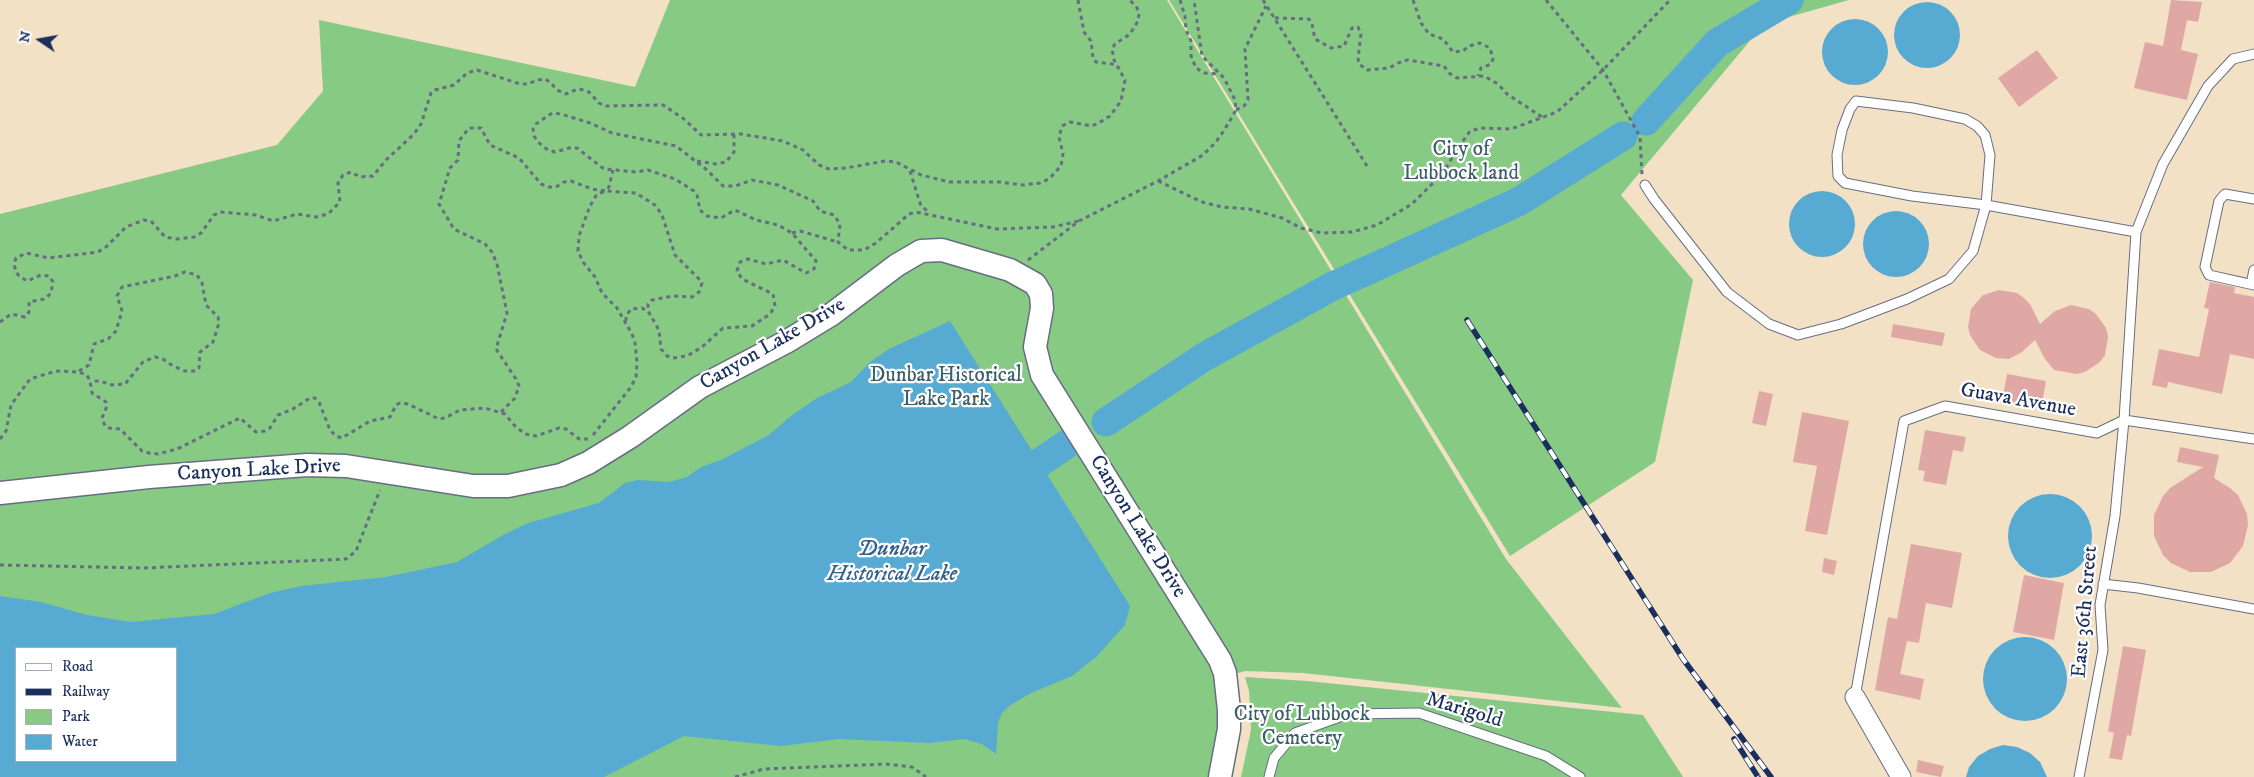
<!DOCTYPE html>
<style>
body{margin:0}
#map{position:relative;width:2254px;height:777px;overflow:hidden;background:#f3e1c5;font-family:"IM FELL DW Pica",serif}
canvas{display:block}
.legend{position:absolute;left:15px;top:647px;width:162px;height:115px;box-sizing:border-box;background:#fff;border:1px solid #a4acbf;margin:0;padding:6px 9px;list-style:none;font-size:15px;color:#1b2f5e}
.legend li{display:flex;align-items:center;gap:10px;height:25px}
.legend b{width:25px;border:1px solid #a4acbf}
.north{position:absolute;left:15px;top:15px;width:50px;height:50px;-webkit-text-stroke:4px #fff;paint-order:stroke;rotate:282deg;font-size:14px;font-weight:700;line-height:20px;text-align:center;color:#1b2f5e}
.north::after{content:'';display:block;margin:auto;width:18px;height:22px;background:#1b2f5e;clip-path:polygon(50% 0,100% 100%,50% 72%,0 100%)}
</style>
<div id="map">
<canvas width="2254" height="777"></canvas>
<ul class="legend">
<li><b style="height:6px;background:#fff"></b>Road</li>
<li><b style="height:6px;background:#1b2f5e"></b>Railway</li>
<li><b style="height:14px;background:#86ca83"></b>Park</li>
<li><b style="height:14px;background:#57aad2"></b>Water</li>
</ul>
<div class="north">N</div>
</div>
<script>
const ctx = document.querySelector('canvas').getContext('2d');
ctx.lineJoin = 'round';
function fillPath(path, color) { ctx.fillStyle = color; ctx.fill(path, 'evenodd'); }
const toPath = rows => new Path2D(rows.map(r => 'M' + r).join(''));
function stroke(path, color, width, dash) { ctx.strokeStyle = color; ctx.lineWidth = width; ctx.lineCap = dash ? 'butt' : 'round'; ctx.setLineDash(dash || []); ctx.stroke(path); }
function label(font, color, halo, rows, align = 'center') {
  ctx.font = font + ' "IM FELL DW Pica",serif'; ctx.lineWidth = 4.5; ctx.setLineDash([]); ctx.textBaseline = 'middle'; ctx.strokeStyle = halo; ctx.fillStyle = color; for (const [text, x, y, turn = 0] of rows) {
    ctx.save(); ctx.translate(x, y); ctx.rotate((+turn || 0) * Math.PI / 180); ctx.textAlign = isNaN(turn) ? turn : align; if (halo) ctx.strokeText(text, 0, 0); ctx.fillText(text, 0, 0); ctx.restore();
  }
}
fillPath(toPath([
 [670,0,1167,0,1506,559,1622,708,1303,673,1245,671,1214,680,1218,692,1219,722,1209,777,0,777,0,214,277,145,323,91,319,20,635,87],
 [16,648,176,648,176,761,16,761],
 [1169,0,1849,0,1764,24,1621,195,1693,280,1655,462,1510,556],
 [1245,677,1307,681,1643,715,1683,777,1241,777,1251,730,1249,691]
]), '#86ca83');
fillPath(toPath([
 '1894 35a33 33 0 1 1 66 0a33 33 0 1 1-66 0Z',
 '1822 52a33 33 0 1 1 66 0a33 33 0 1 1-66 0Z',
 '1789 224a33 33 0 1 1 66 0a33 33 0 1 1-66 0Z',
 '1863 244a33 33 0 1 1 66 0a33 33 0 1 1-66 0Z',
 [950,321,1130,606,1125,625,1096,657,1072,676,1031,693,1009,706,1002,713,998,723,996,754,982,744,964,739,929,743,839,739,781,746,684,736,604,777,0,777,0,596,41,602,87,615,131,622,214,614,270,593,301,586,386,577,457,562,503,535,528,523,599,503,625,483,638,480,669,482,687,477,701,467,721,460,769,435,791,416,817,398,851,382,870,362,889,349],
 [16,648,176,648,176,761,16,761],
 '2008 536a42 42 0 1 1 84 0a42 42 0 1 1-84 0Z',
 '1983 679a42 42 0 1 1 84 0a42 42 0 1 1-84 0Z',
 [2003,745,2017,747,2030,753,2040,762,2047,777,1966,777,1969,767,1978,756,1990,749]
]), '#57aad2');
stroke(toPath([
 [1646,121,1717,43,1789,0],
 [1106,422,1204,357,1331,287,1518,202,1623,136],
 [1009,488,1039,463,1067,444]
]), '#57aad2', 29);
fillPath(toPath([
 [2171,0,2202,2,2198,22,2187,20,2181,50,2198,54,2187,100,2134,88,2145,42,2163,46],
 [2037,50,2058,78,2019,107,1998,78],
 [2210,282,2235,287,2234,293,2254,297,2254,359,2230,354,2222,394,2168,382,2167,388,2152,385,2159,349,2199,357,2209,309,2204,308],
 [1999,290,2017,293,2024,298,2030,304,2040,324,2055,311,2071,305,2089,309,2096,314,2106,328,2108,337,2105,355,2100,362,2085,372,2077,374,2054,370,2045,359,2035,340,2022,352,2009,359,1996,358,1980,350,1970,335,1968,327,1971,309,1983,295],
 [1893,324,1945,333,1942,346,1891,337],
 [2007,374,2046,381,2041,409,2002,401],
 [1759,391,1773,394,1766,426,1752,423],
 [1802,412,1849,421,1827,535,1805,531,1817,466,1793,462],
 [1925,430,1966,437,1963,452,1953,450,1946,485,1923,481,1925,471,1918,470],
 [2180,447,2219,455,2214,478,2230,488,2238,495,2247,514,2248,525,2243,546,2230,563,2211,572,2190,572,2171,563,2163,555,2154,536,2154,515,2163,496,2170,488,2203,467,2177,462],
 [1911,544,1962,553,1952,608,1926,603,1919,643,1907,641,1900,674,1924,679,1920,700,1875,690,1888,617,1897,619],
 [1824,558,1837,561,1834,575,1822,572],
 [2024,575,2064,583,2054,640,2013,632],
 [2123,646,2146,650,2131,736,2127,735,2122,760,2109,758,2114,733,2108,731],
 [1918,760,1944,766,1941,777,1916,772]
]), '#dfa8a5');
const service = toPath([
 [1856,101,1913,108,1965,119,1977,126,1985,135,1990,155,1986,205,1912,196,1845,183,1838,176,1837,155,1842,130,1850,109,1856,101],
 [1645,185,1654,199,1727,292,1769,324,1798,335,1841,324,1907,299,1949,279,1973,251,1986,205,2136,232,2124,420,2115,516,2100,605,2103,650,2079,777],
 [2254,199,2225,194,2219,201,2205,267,2209,275,2254,285],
 [2136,232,2163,164,2208,86,2233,59,2254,54],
 [2251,284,2254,270],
 [2103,584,2138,588,2254,609],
 [1855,697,1904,421,1945,406,2097,433,2124,420,2254,439],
 [1269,777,1274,758,1295,733,1348,714,1419,713,1546,756,1580,777]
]);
const minor = toPath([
 [1855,697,1901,777]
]);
const tertiary = toPath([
 [0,493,149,477,307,465,346,466,473,486,508,486,561,475,588,463,630,437,700,387,786,342,832,314,897,265,921,251,942,250,1010,270,1035,284,1041,294,1042,308,1035,347,1042,375,1220,660,1225,673,1229,710,1229,729,1220,777]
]);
stroke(service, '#676d82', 11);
stroke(minor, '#676d82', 21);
stroke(tertiary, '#676d82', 25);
stroke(toPath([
 [1078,0,1084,32,1091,41,1093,58,1096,62,1112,64,1118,67],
 [1180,0,1185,16,1186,30,1191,41,1191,56,1196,68,1204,73,1219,74],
 [1263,0,1367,166],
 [1413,0,1421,23,1429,34,1443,39,1453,52,1463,51,1469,46,1480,43,1490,48,1493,59,1491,64,1481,68,1478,76],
 [1546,0,1603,70,1628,115,1640,137,1642,175],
 [1275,18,1309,19,1312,24,1315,39,1331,48,1344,46,1352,28,1358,27,1361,34,1358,58,1359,64,1367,70,1389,68,1402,61,1408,60,1444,66,1449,73,1457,78,1484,76,1498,84,1507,94,1542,117],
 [1236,110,1244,106,1248,100,1245,49,1266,6],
 [697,161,716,164,726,162,734,152,734,135],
 [910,171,921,206,929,212],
 [1158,181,1202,202,1222,207,1249,209,1282,218,1301,228,1322,233,1352,232,1377,225,1412,204,1443,173,1456,151,1470,131,1481,128,1511,129,1557,112,1603,70,1670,0],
 [792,233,800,231,838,242],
 [1028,260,1079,221,1158,181,1203,155,1216,142,1225,129,1236,110,1235,100,1224,78,1202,56,1194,0],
 [626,321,626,316,631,309,642,308,647,311],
 [0,322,11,314,25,317,29,312,29,302,45,299,51,293,53,282,49,276,41,275,27,281,19,276,16,272,14,264,16,258,26,253,49,258,98,252,106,247,126,227,144,220,151,221,165,237,177,239,194,237,201,233,214,215,220,212,256,215,273,221,297,214,316,217,328,214,340,202,338,183,343,175,351,172,360,177,373,176,386,160,414,134,421,124,431,93,435,90,454,85,467,73,477,70,520,84,528,84,537,80,545,79,550,82,557,90,566,94,578,89,584,90,589,92,599,103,605,106,663,105,684,119,701,135,741,134,783,141,803,150,819,165,829,169,846,168,885,161,896,162,921,175,949,182,1000,182,1023,185,1040,183,1049,179,1061,166,1063,154,1059,137,1062,126,1070,122,1091,126,1097,124,1110,116,1121,101,1125,80,1114,60,1112,49,1115,44,1130,34,1138,21,1139,14,1137,8,1130,0],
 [79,371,89,365,94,344,108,339,116,331,122,311,117,296,122,287,175,276,185,272,197,275,202,283,206,305,218,317,219,323,213,342,200,352,199,368,196,371,185,371,173,366,163,359,155,357,143,362,125,384,112,385,100,381,94,381,91,383],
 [501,412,515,398,519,386,516,379,496,349,507,313,497,264,492,252,485,244,454,229,439,204,450,168,458,160,459,141,469,128,481,128,490,145,519,158,541,184,549,187,556,187,564,182,571,181,592,189,606,191,609,187,613,170],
 [593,435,631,387,636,377,637,362,635,343,632,334,617,308,602,293,595,277,583,262,578,251,579,236,590,206,597,194,606,191,636,193,655,205,662,215,675,255,700,280,702,283,699,292,692,297,673,296,652,300,648,304,648,311,659,330,661,349,667,356,673,358,687,356,702,347,723,328,752,326,770,314,775,306,773,294,742,279,737,271,740,262,748,259,766,264,783,260,806,273,814,269,816,261,792,233,778,225,756,220,735,210,721,218,707,216,700,210,697,195,694,191,675,179,648,170,636,172,604,169,577,148,569,148,555,152,548,150,538,142,534,136,533,129,536,124,549,115,553,113,561,114,590,123,612,133,676,146,707,170,723,186,735,186,752,180,778,185,813,201,820,211,834,215,840,224,838,242,848,250,864,250,876,243,909,214,916,212,997,229,1053,227,1079,221],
 [0,439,6,431,11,405,30,379,56,371,78,372,87,375,90,381,92,393,106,402,107,406,102,418,105,426,109,428,120,429,142,451,149,453,158,454,177,449,240,418,256,432,265,431,270,428,278,415,293,409,310,398,315,398,319,402,330,430,336,436,342,438,370,421,390,417,396,405,400,403,408,404,439,419,445,418,460,410,485,408,505,414,514,425,525,434,536,436,559,428,566,429,579,439,588,439],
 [0,565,144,568,346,559,356,551,380,490],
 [735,777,764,769,886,764,912,767,926,777]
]), '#676d82', 3, [4, 4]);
stroke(service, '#fff', 9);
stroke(minor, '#fff', 19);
stroke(tertiary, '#fff', 22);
const rail = toPath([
 [1467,320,1683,659,1771,777],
 [1734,739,1758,777]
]);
stroke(rail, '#1b2f5e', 5.5);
stroke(rail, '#fff', 4, [11]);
label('21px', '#3b5e69', '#fff', [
 ["City of",1461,151],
 ["Lubbock land",1461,175],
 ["Dunbar Historical",946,377],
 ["Lake Park",946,401],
 ["City of Lubbock",1302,716],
 ["Cemetery",1302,740]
]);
label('21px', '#1b2f5e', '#fff', [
 ["Canyon Lake Drive",773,345,-30],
 ["Guava Avenue",2018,401,10],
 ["Canyon Lake Drive",259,471,-3],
 ["Canyon Lake Drive",1137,527,58],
 ["East 36th Street",2086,612,-85],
 ["Marigold",1464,711,17]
]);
label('italic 22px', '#33608c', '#fff', [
 ["Dunbar",892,550],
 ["Historical Lake",892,575]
]);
</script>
